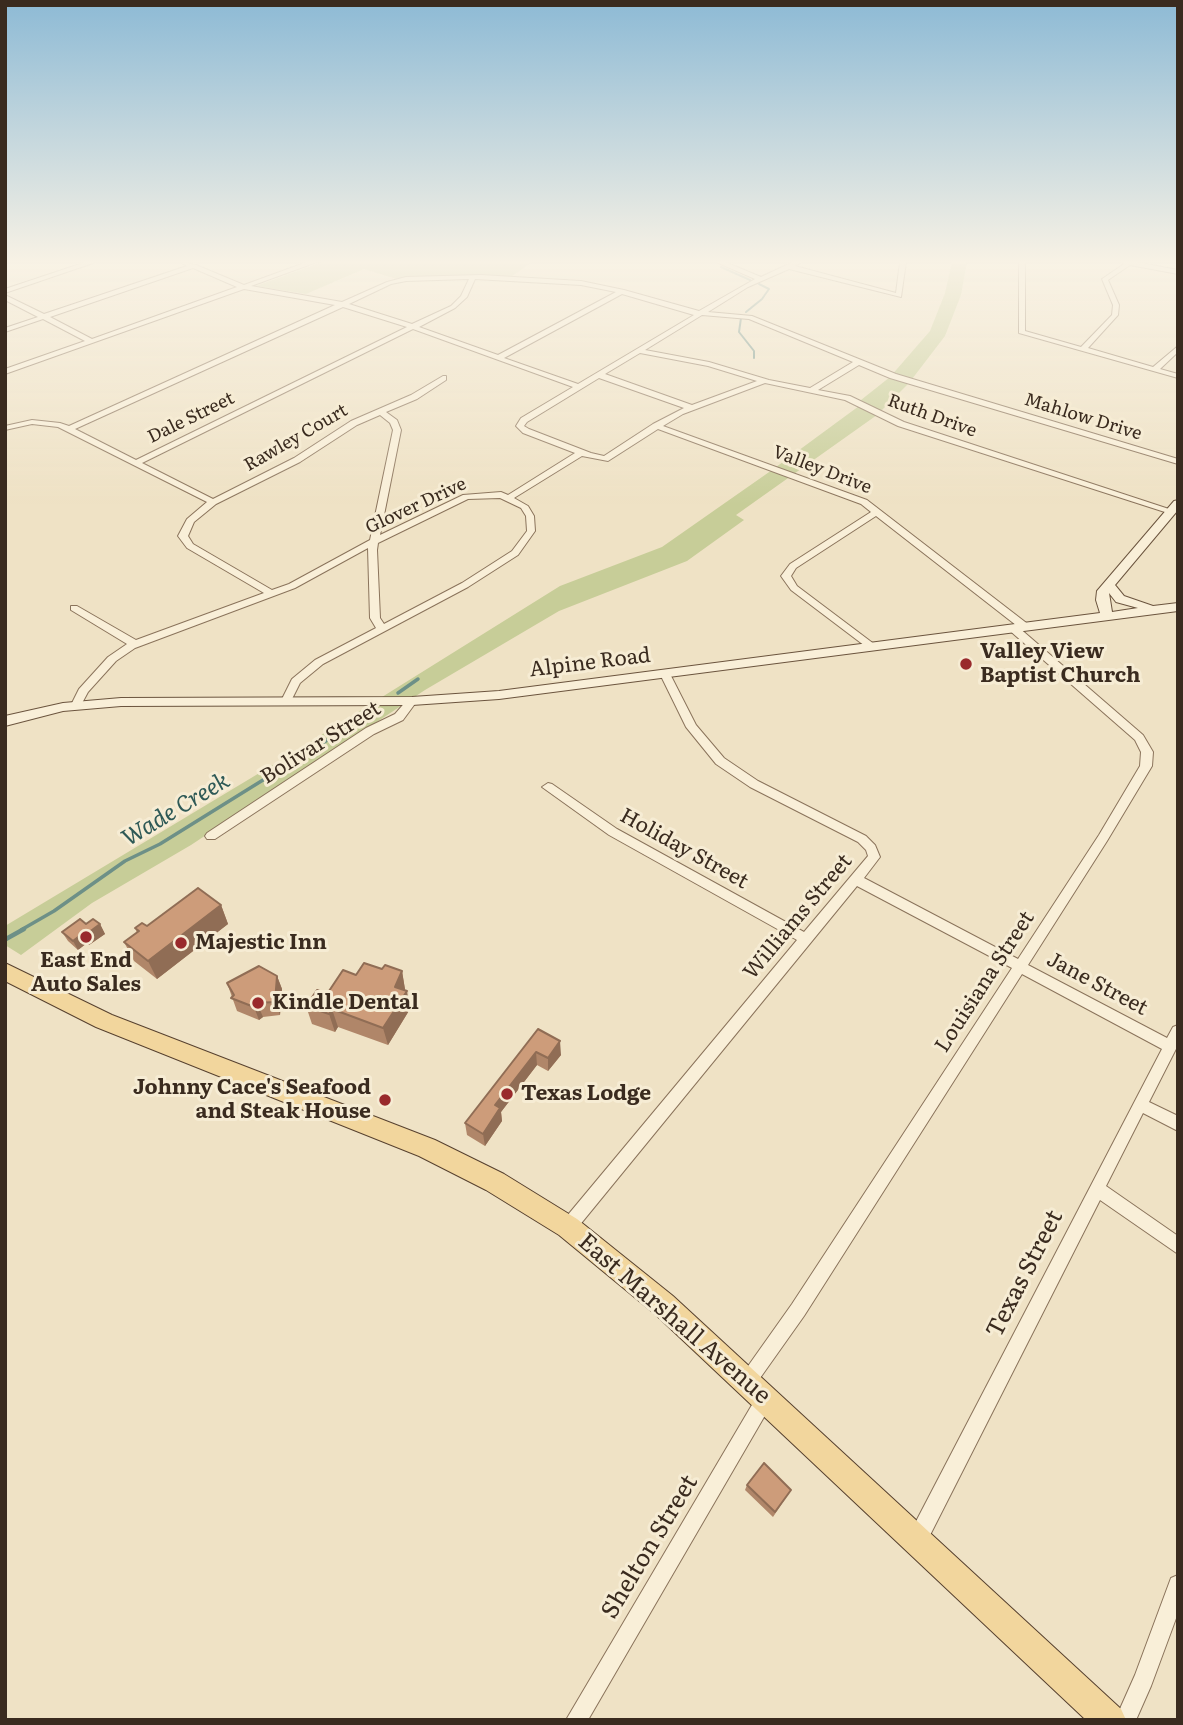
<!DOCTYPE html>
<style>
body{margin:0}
#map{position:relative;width:1183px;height:1725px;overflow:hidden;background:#efe2c5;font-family:Literata,serif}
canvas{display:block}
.frame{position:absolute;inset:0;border:7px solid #3a2b1f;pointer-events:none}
</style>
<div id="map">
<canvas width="1183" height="1725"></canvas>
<div class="frame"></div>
</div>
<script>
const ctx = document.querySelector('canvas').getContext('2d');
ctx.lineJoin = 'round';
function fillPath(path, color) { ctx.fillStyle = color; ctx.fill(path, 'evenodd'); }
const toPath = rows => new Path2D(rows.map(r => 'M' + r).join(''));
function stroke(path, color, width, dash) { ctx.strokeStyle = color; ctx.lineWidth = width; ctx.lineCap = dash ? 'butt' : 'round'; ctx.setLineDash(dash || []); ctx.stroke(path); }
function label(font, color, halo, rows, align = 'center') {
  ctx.font = font + ' Literata,serif'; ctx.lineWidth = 6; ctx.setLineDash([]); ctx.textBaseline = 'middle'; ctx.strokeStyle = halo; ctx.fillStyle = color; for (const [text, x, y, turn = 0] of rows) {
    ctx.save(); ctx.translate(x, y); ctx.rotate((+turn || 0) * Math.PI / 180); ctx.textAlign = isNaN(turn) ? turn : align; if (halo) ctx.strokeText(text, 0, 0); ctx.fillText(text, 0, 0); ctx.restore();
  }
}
fillPath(toPath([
 [322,262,532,262,512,276,396,279,364,269,306,294,256,286],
 [952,262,967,262,961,295,945,336,909,383,877,415,736,515,744,520,687,561,559,611,425,690,191,845,92,903,21,955,5,945,5,926,281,760,560,586,662,547,772,470,859,406,861,400,890,377,930,331,945,293]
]), '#c7cd98');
stroke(toPath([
 [721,267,750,280],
 [746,312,762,299,769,289,759,284],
 [741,318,739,332,754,351,754,358]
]), '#6d9087', 2);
stroke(toPath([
 [398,693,418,679],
 [21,930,54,911,125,861,160,844,366,716]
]), '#6d9087', 3.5);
stroke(toPath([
 [6,939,24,929]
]), '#6d9087', 4.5);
const street = toPath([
 [86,262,96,262,5,293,5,289,86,262],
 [180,262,196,265,244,285,307,262,317,262,251,286,342,302,387,282,406,277,481,275,581,281,624,290,699,311,755,279,716,262,725,262,761,277,793,262,802,262,795,266,896,293,900,262,906,262,901,297,789,269,748,287,708,312,752,316,896,374,1178,459,1178,464,890,378,859,365,818,390,850,396,904,422,1175,511,1168,513,898,426,845,400,765,383,683,414,663,426,867,500,1029,625,1029,629,1021,629,876,516,796,568,791,576,797,586,878,647,873,650,869,649,791,590,781,576,790,564,871,512,861,504,658,429,608,461,582,456,514,498,528,506,534,516,535,531,518,555,468,587,323,664,300,683,290,703,282,703,281,701,292,679,315,660,376,628,370,618,368,548,295,588,135,648,116,661,88,692,80,707,76,708,71,705,79,689,108,657,127,644,71,610,71,606,77,606,136,640,264,593,187,548,178,536,187,519,207,502,58,427,32,424,5,430,5,426,32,420,60,423,69,426,335,305,244,289,5,374,5,369,85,341,43,319,5,332,5,328,38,317,5,300,5,295,44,314,187,266,180,262],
 [193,268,237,287,92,339,50,317,193,268],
 [469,279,461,296,451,306,412,324,349,304,391,284,406,281,469,279],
 [475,279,581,285,616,292,498,355,419,327,455,308,467,297,475,279],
 [622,294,694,315,578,384,504,358,622,294],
 [343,307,407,327,136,460,75,429,343,307],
 [702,315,749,319,853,362,810,388,769,380,709,362,645,350,702,315],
 [413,329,573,387,521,418,516,426,523,433,575,453,508,495,501,492,463,495,380,535,401,430,397,420,386,412,417,399,446,380,446,376,443,376,411,395,351,421,294,458,213,499,142,463,413,329],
 [640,353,708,366,757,381,692,405,605,374,640,353],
 [599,378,684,408,653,424,604,456,591,453,529,429,524,426,527,422,599,378],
 [380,415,390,423,393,430,370,540,289,584,272,590,193,544,188,536,194,522,216,504,300,462,357,425,380,415],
 [500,498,521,508,526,516,527,531,512,551,462,583,384,624,380,618,377,550,378,543,468,499,500,498],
 [1019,262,1025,262,1025,331,1081,347,1112,315,1113,305,1102,279,1124,264,1122,262,1136,262,1178,270,1178,274,1130,265,1108,280,1119,305,1118,315,1088,348,1153,367,1178,346,1178,352,1160,369,1178,374,1178,378,1019,333,1019,262],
 [1013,625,1017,626,1143,735,1153,752,1152,766,1107,841,1028,965,1167,1038,1173,1027,1178,1025,1178,1045,1149,1102,1178,1116,1178,1131,1143,1113,1106,1186,1178,1236,1178,1254,1100,1200,924,1547,917,1549,910,1547,908,1540,910,1533,1162,1049,1022,974,804,1316,753,1388,747,1391,741,1388,738,1382,741,1376,792,1304,1012,968,857,886,574,1232,568,1235,562,1232,560,1227,562,1222,797,940,609,835,542,787,548,783,552,784,617,829,804,932,868,856,866,850,858,842,750,787,716,764,686,727,660,674,661,672,669,672,696,725,724,758,758,781,866,836,875,845,880,857,864,878,1018,959,1099,835,1140,766,1141,752,1135,740,1009,630,1009,626,1013,625],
 [412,698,417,701,403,720,374,734,215,839,207,839,205,836,207,833,366,728,395,714,408,699,412,698],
 [765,1390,771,1393,774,1399,771,1405,588,1720,566,1720,759,1393,765,1390],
 [1178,1575,1178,1613,1151,1686,1136,1720,1115,1720,1135,1675,1171,1578,1178,1575]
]);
const secondary = toPath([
 [1178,500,1178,510,1115,585,1124,596,1153,606,1178,603,1178,611,499,699,412,705,121,706,63,711,5,726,5,716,63,703,121,698,412,697,499,691,1100,613,1096,600,1097,591,1174,501,1178,500],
 [1109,593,1116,602,1138,608,1112,612,1109,593]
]);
const primary = toPath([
 [5,963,112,1015,435,1140,504,1174,577,1219,673,1296,1121,1709,1126,1720,1086,1720,655,1314,559,1235,486,1190,419,1156,96,1027,5,981,5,963]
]);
stroke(street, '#8a735b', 2);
stroke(secondary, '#6b543e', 2);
stroke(primary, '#57412f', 2);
fillPath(street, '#f9efd8');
fillPath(secondary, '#f9efd8');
fillPath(primary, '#f2d69d');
fillPath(toPath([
 [221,905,228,924,157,979,134,961,124,942,137,933,135,928,147,926],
 [86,924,100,924,105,934,89,945,87,943,78,950,68,941,62,932],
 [382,969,402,971,405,990,410,1009,388,1045,338,1027,335,1032,312,1024,306,1006,327,994],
 [277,976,282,989,280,1015,263,1017,259,1020,237,1011,227,983],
 [538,1029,561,1055,548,1071,537,1065,501,1112,502,1121,485,1146,467,1135,465,1123],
 [747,1485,791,1490,773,1517,745,1490]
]), '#b08669');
fillPath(toPath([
 [221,905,228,924,157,979,148,961],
 [100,924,105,934,89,945,84,936],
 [82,934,87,943,78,950,73,941],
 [402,971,405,989,401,1000,407,991,410,1009,388,1045,383,1028,395,987],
 [277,976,282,989,280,1015,275,1002],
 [257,1003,263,1017,259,1020,254,1007],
 [332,1009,338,1027,335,1032,329,1014],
 [560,1041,561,1055,548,1071,548,1058],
 [536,1052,537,1065,501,1112,502,1121,485,1146,483,1134,495,1105]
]), '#906d55');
const building = toPath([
 [198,888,221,905,148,961,124,942,139,931,135,928,142,923,147,926,198,888],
 [80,919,86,924,93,919,100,924,84,936,82,934,73,941,62,932,80,919],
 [364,963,382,969,385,965,402,971,395,987,407,991,383,1028,332,1009,329,1014,306,1006,317,990,327,994,343,970,356,975,364,963],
 [259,966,277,976,275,1002,257,1003,254,1007,231,998,234,995,227,983,259,966],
 [538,1029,560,1041,548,1058,536,1052,495,1105,500,1108,483,1134,465,1123,538,1029],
 [764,1463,791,1490,775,1512,747,1485,764,1463]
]);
fillPath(building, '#cd9c7a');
stroke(building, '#906d55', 2);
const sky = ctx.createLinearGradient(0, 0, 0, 504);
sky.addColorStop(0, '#8dbad5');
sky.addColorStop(0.52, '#f8f2e5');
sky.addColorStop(1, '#f8f2e500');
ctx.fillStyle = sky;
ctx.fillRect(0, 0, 1183, 504);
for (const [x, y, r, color] of [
 [966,664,7,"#992a2c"],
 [86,937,7,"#992a2c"],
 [181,943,7,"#992a2c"],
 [258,1003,7,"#992a2c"],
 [507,1094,7,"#992a2c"],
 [385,1100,7,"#992a2c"]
]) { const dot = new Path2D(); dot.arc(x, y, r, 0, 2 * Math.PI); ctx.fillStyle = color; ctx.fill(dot); stroke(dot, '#f6ecd4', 2.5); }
label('18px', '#3a2b1f', '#f6ecd4', [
 ["Ruth Drive",932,416,20],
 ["Mahlow Drive",1083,417,17],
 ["Dale Street",191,418,-26],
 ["Rawley Court",296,438,-30],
 ["Valley Drive",822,470,21],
 ["Glover Drive",416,506,-25]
]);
label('bold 21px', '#3a2b1f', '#f6ecd4', [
 ["Valley View",980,652],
 ["Baptist Church",980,676],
 ["Majestic Inn",195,943],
 ["East End",86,961,"center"],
 ["Auto Sales",86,985,"center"],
 ["Kindle Dental",272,1003],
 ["Johnny Cace's Seafood",371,1088,"right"],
 ["and Steak House",371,1112,"right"],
 ["Texas Lodge",521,1094]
], 'left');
label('21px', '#3a2b1f', '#f6ecd4', [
 ["Alpine Road",590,663,-7],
 ["Bolivar Street",321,743,-32],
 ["Holiday Street",684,849,29],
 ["Williams Street",798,917,-50],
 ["Louisiana Street",985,982,-57],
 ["Jane Street",1097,984,28]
]);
label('italic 23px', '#2e5956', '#f6ecd4', [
 ["Wade Creek",176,810,-31]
]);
label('24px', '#3a2b1f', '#f6ecd4', [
 ["Texas Street",1025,1274,-63],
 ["East Marshall Avenue",674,1319,41],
 ["Shelton Street",650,1547,-59]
]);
</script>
